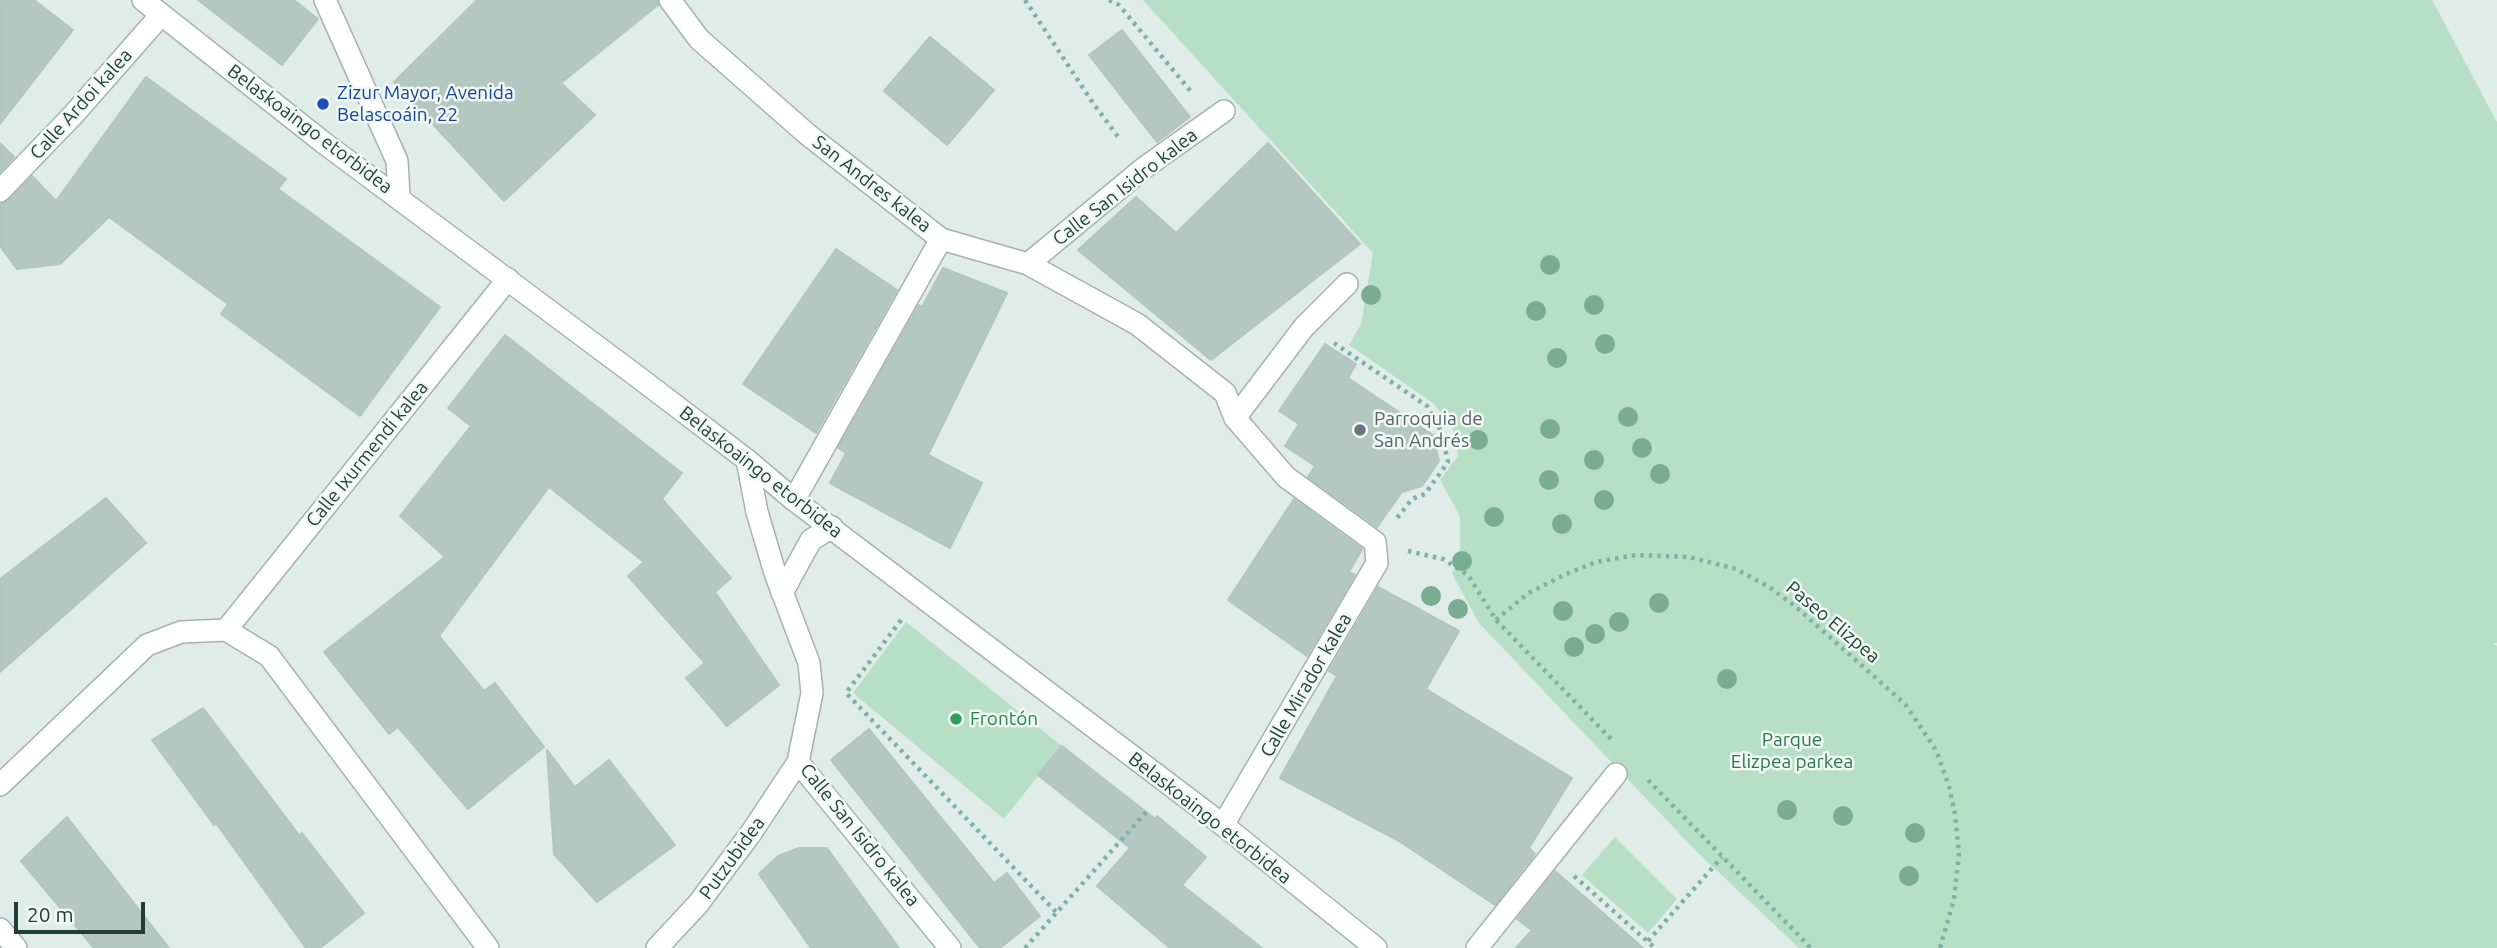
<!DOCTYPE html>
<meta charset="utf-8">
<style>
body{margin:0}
#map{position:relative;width:2497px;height:948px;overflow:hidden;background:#e0ece8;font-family:Ubuntu,sans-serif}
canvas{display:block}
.scale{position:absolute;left:14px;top:902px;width:131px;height:32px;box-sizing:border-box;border:4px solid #1f3e38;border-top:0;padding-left:9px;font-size:21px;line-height:24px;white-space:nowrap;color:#1f3e38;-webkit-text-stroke:5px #f1f9f5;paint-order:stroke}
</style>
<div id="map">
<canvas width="2497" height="948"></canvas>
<div class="scale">20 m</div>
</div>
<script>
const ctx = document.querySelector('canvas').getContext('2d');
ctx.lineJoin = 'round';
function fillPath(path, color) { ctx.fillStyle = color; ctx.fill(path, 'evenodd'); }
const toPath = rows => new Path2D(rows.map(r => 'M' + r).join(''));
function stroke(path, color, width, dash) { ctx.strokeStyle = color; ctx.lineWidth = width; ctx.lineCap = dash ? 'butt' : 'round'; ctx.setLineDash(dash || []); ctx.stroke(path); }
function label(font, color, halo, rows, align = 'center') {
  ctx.font = font + ' Ubuntu,sans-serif'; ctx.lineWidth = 5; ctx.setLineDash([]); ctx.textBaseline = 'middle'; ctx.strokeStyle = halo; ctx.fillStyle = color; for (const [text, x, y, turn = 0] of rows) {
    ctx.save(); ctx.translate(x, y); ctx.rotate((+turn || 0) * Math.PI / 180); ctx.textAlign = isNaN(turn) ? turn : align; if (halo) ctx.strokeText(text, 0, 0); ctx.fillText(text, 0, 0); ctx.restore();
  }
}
fillPath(toPath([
 [1143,0,2432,0,2497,122,2497,643,2493,643,2497,646,2497,948,1799,948,1696,851,1479,623,1452,574,1460,554,1460,516,1440,480,1458,456,1453,428,1433,403,1349,345,1361,324,1373,253],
 [906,622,1062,746,1004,819,853,693],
 [1615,837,1677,899,1648,933,1582,875]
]), '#b7dfc5');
const building = toPath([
 [0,0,34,0,73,30,0,124,0,0],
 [198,0,294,0,318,19,282,65,198,0],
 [477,0,657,0,658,5,561,83,595,115,504,201,394,82,477,0],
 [1122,30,1190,117,1157,142,1089,55,1122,30],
 [930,37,994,90,947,145,884,91,930,37],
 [146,77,286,179,278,189,440,307,360,416,221,314,228,304,109,217,60,264,17,269,0,246,0,204,9,200,32,176,56,201,146,77],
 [0,143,14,157,0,172,0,143],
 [1268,143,1360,244,1211,360,1078,250,1136,197,1176,233,1268,143],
 [836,249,897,290,816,433,743,384,836,249],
 [943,268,1007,293,928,455,982,483,950,548,830,483,846,453,838,448,919,305,922,307,943,268],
 [505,335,682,473,662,499,731,578,715,592,779,685,727,726,686,678,705,663,628,576,644,562,549,487,439,636,484,691,495,683,544,747,468,809,398,727,389,734,324,652,445,557,400,516,471,426,448,408,505,335],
 [1325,344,1356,364,1348,378,1433,435,1439,461,1422,486,1402,492,1377,527,1308,477,1315,466,1285,446,1299,424,1279,411,1325,344],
 [106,498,146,543,0,672,0,579,106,498],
 [1294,499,1362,549,1349,572,1355,575,1307,656,1228,600,1294,499],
 [1378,587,1459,631,1426,689,1572,778,1529,848,1535,854,1495,905,1399,841,1280,778,1337,676,1329,671,1378,587],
 [203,708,299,835,302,833,364,913,320,948,306,948,216,823,214,825,152,740,203,708],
 [869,729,994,883,1007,873,1040,916,1000,948,980,948,831,760,869,729],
 [1062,746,1155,819,1157,816,1206,857,1182,885,1262,948,1170,948,1097,886,1130,848,1038,775,1062,746],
 [547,750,575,787,609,760,675,845,597,902,554,854,547,750],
 [67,817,169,948,94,948,21,861,67,817],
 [799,848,827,848,899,948,811,948,759,874,778,856,799,848],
 [1555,871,1643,948,1516,948,1532,930,1517,919,1555,871]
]);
fillPath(building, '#b5c7c1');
stroke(building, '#b2c6c0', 2);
const pedestrian = toPath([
 [226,630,508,279]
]);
const minor = toPath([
 [325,0,397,161,399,196],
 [670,0,699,39,807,134,941,239,1028,264,1137,324,1225,393,1235,418,1286,477,1375,542,1377,563,1223,825],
 [0,191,74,114,161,15],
 [1028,264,1144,168,1224,111],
 [1235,418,1304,327,1347,284],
 [794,500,941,239],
 [782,593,811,540,832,527],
 [798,762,950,948],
 [0,785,147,645,181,632,226,630,269,656,488,948],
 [0,929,16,948],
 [657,948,698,904,751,833,798,762,812,693,809,663,775,573,757,512,747,460],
 [1477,948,1616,774]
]);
const tertiary = toPath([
 [143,0,324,143,638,377,747,460,794,500,1223,825,1376,948]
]);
stroke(pedestrian, '#a2b4b0', 24);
stroke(minor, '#a2b4b0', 24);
stroke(tertiary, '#a2b4b0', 24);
stroke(toPath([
 [1025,0,1093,103,1119,138],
 [1109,0,1119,5,1193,94],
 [1334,343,1427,406,1441,431,1448,462,1425,494,1412,499,1397,518],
 [1408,551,1443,559,1468,575,1496,620,1612,740],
 [901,620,846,693,1057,913],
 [1496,620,1527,594,1564,575,1596,562,1636,555,1689,557,1736,569,1769,587,1796,607,1905,704,1936,750,1949,786,1955,814,1959,854,1954,899,1940,948],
 [1648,780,1811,948],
 [1574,876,1655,948],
 [1648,941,1722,857],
 [1025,948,1148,810]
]), '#7eb2a6', 4.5, [3.5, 5]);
stroke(pedestrian, '#fff', 21);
stroke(minor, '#fff', 21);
stroke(tertiary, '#fff', 21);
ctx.fillStyle = '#7aac92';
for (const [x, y] of [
 [1550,265],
 [1371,295],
 [1594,305],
 [1536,311],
 [1605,344],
 [1557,358],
 [1628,417],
 [1550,429],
 [1478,440],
 [1642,448],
 [1594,460],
 [1660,474],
 [1549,480],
 [1604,500],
 [1494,517],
 [1562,524],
 [1462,561],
 [1431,596],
 [1659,603],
 [1458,609],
 [1563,611],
 [1619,622],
 [1595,634],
 [1574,647],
 [1727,679],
 [1787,810],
 [1843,816],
 [1915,833],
 [1909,876]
]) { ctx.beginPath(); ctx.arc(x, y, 10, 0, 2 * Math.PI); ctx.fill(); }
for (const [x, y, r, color] of [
 [323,104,7,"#1a4fb4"],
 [1360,430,7,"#6b7280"],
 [956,719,7,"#2e9e5b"]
]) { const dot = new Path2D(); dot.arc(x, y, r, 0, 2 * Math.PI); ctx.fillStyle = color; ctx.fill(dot); stroke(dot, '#f1f9f5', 2.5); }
label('19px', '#164399', '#f1f9f5', [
 ["Zizur Mayor, Avenida",337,93],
 ["Belascoáin, 22",337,115]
], 'left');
label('19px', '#1f3e38', '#f1f9f5', [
 ["Calle Ardoi kalea",81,104,-48],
 ["Belaskoaingo etorbidea",310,129,37],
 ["San Andres kalea",872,184,38],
 ["Calle San Isidro kalea",1125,187,-38],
 ["Calle Ixurmendi kalea",367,454,-51],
 ["Belaskoaingo etorbidea",761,472,38],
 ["Paseo Elizpea",1833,622,40],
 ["Calle Mirador kalea",1306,685,-60],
 ["Belaskoaingo etorbidea",1210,818,38],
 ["Calle San Isidro kalea",860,835,51],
 ["Putzubidea",732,858,-54]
]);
label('19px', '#5b616d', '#f1f9f5', [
 ["Parroquia de",1374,419],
 ["San Andrés",1374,441]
], 'left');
label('19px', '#27864d', '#f1f9f5', [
 ["Frontón",970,719]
], 'left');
label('19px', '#27784c', '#f1f9f5', [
 ["Parque",1792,740],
 ["Elizpea parkea",1792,762]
]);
</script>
